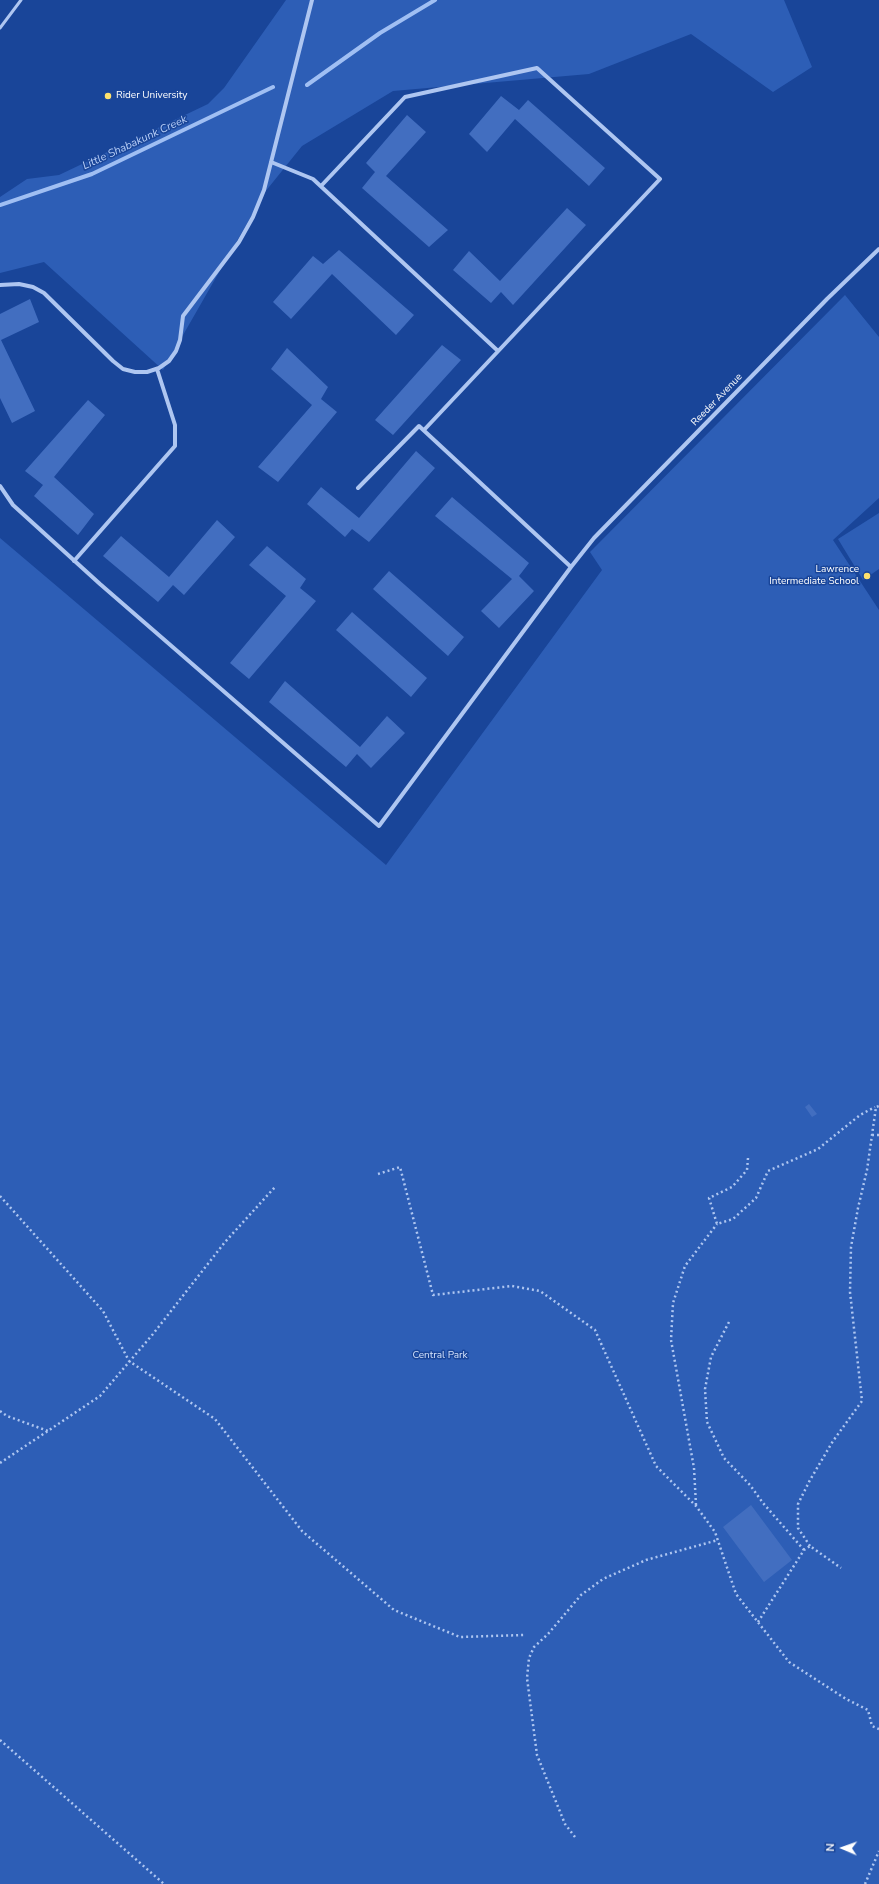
<!DOCTYPE html>
<style>
body{margin:0}
#map{position:relative;width:879px;height:1884px;overflow:hidden;background:#194599;font-family:"Nunito Sans",sans-serif}
canvas{display:block}
.north{position:absolute;left:823px;top:1828px;width:40px;height:40px;-webkit-text-stroke:3px #194599;paint-order:stroke;rotate:272deg;font-size:11px;font-weight:700;line-height:16px;text-align:center;color:#fff}
.north::after{content:'';display:block;margin:auto;width:14px;height:18px;background:#fff;clip-path:polygon(50% 0,100% 100%,50% 72%,0 100%)}
</style>
<div id="map">
<canvas width="879" height="1884"></canvas>
<div class="north">N</div>
</div>
<script>
const ctx = document.querySelector('canvas').getContext('2d');
ctx.lineJoin = 'round';
function fillPath(path, color) { ctx.fillStyle = color; ctx.fill(path, 'evenodd'); }
const toPath = rows => new Path2D(rows.map(r => 'M' + r).join(''));
function stroke(path, color, width, dash) { ctx.strokeStyle = color; ctx.lineWidth = width; ctx.lineCap = dash ? 'butt' : 'round'; ctx.setLineDash(dash || []); ctx.stroke(path); }
function label(font, color, halo, rows, align = 'center') {
  ctx.font = font + ' "Nunito Sans",sans-serif'; ctx.lineWidth = 3; ctx.setLineDash([]); ctx.textBaseline = 'middle'; ctx.strokeStyle = halo; ctx.fillStyle = color; for (const [text, x, y, turn = 0] of rows) {
    ctx.save(); ctx.translate(x, y); ctx.rotate((+turn || 0) * Math.PI / 180); ctx.textAlign = isNaN(turn) ? turn : align; if (halo) ctx.strokeText(text, 0, 0); ctx.fillText(text, 0, 0); ctx.restore();
  }
}
fillPath(toPath([
 [286,0,784,0,812,67,773,92,691,34,589,74,393,91,302,146,265,192,163,370,44,262,0,273,0,197,27,179,59,175,208,104,224,88],
 [845,295,879,337,879,498,833,540,879,610,879,1884,0,1884,0,538,386,865,602,570,590,552],
 [879,513,879,569,863,580,838,539]
]), '#2d5eb6');
stroke(toPath([
 [307,85,380,33,435,0],
 [0,205,92,174,273,87]
]), '#a0bff3', 4);
fillPath(toPath([
 [501,96,519,110,528,100,605,168,589,186,515,119,487,152,469,134],
 [407,115,426,132,386,176,448,230,429,247,362,188,375,172,366,163],
 [567,208,586,225,513,305,501,292,491,303,453,270,469,251,500,281],
 [339,250,414,315,396,335,332,274,291,319,273,302,313,256,323,264],
 [30,299,39,322,1,340,35,411,12,423,0,398,0,314],
 [442,345,461,360,393,435,375,420],
 [287,348,328,387,321,399,337,412,278,482,258,467,312,405,271,369],
 [88,400,105,415,54,477,94,514,78,535,34,496,43,485,25,471],
 [416,451,435,468,369,542,352,529,345,537,307,504,321,487,359,518],
 [452,497,529,563,519,576,534,591,499,628,481,611,512,579,435,516],
 [217,520,235,537,184,595,173,585,158,602,103,556,121,536,169,577],
 [267,546,306,579,300,588,316,601,249,679,230,663,286,596,249,565],
 [389,571,464,637,448,656,373,589],
 [352,612,427,678,411,697,336,630],
 [285,681,360,747,387,716,405,733,371,768,357,754,346,767,269,702],
 [809,1104,817,1114,812,1117,805,1107],
 [751,1505,792,1560,764,1582,723,1527]
]), '#426ec0');
stroke(toPath([
 [872,1135,879,1135],
 [748,1158,747,1170,732,1187,709,1198,717,1224,733,1219,756,1198,768,1171,818,1149,860,1115,875,1107],
 [378,1174,400,1167,433,1295,512,1286,540,1291,595,1330,656,1466,696,1506,715,1532,736,1594,789,1662,846,1699,868,1710,872,1726,879,1729],
 [0,1196,103,1311,129,1361,215,1419,302,1531,394,1610,460,1637,524,1635],
 [729,1322,711,1357,705,1389,707,1422,724,1458,750,1485,763,1503,804,1550],
 [0,1411,7,1416,48,1431],
 [0,1463,100,1396,153,1334,225,1242,275,1187],
 [696,1505,694,1468,671,1340,673,1303,685,1266,717,1224],
 [810,1546,798,1528,798,1504,810,1480,833,1441,862,1401,850,1292,851,1247,858,1208,867,1170,876,1107,879,1106],
 [758,1622,804,1550,810,1546,841,1568],
 [0,1740,164,1884],
 [575,1837,565,1824,537,1755,527,1678,529,1658,534,1647,548,1634,581,1595,603,1579,646,1560,718,1540],
 [865,1884,879,1851]
]), '#aec6f1', 2.5, [2, 3]);
stroke(toPath([
 [0,28,21,0]
]), '#aec6f1', 3);
stroke(toPath([
 [271,162,313,179,498,351],
 [321,186,405,97,537,68,660,179,424,430],
 [0,285,19,284,33,287,44,293,113,361,123,369,135,372,147,372,159,368,169,361,176,351,180,340,183,316,239,242,253,217,264,190,312,0],
 [0,486,13,505,100,584,379,826,571,567,419,426,358,488],
 [74,561,175,446,175,425,157,369],
 [571,567,594,538,827,299,879,249]
]), '#aec6f1', 4);
for (const [x, y, r, color] of [
 [108,96,4,"#ffe26e"],
 [867,576,4,"#ffe26e"]
]) { const dot = new Path2D(); dot.arc(x, y, r, 0, 2 * Math.PI); ctx.fillStyle = color; ctx.fill(dot); stroke(dot, '#194599', 1.5); }
label('10px', '#fff', '#194599', [
 ["Rider University",116,96],
 ["Lawrence",859,570,"right"],
 ["Intermediate School",859,582,"right"]
], 'left');
label('10px', '#fff', '#194599', [
 ["Reeder Avenue",717,400,-46]
]);
label('10px', '#d5e3fc', '#194599', [
 ["Central Park",440,1356]
]);
label('italic 11px', '#bad0f8', '#194599', [
 ["Little Shabakunk Creek",135,143,-25]
]);
</script>
